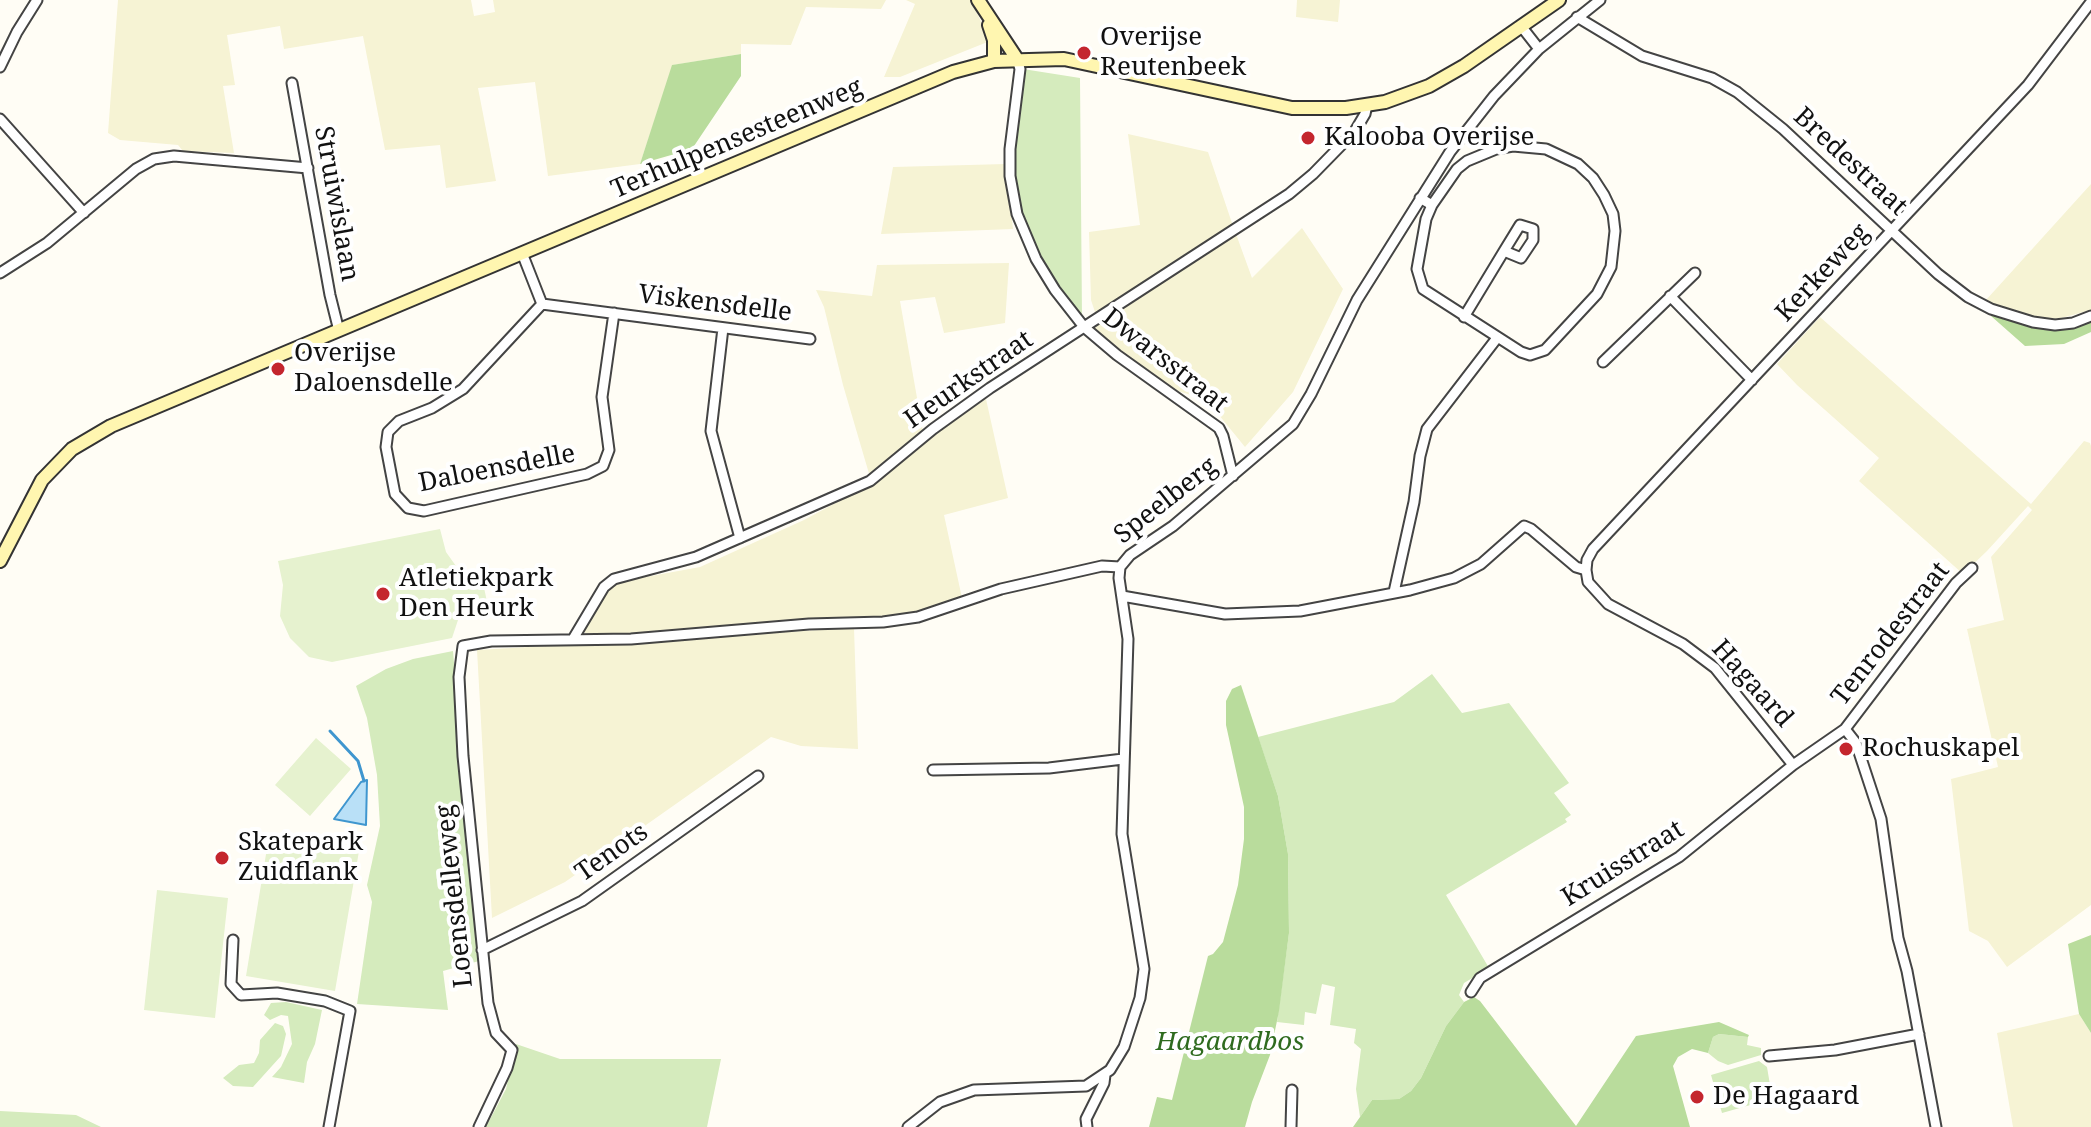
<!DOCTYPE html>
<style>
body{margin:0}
canvas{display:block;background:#fffdf5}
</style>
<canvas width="2091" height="1127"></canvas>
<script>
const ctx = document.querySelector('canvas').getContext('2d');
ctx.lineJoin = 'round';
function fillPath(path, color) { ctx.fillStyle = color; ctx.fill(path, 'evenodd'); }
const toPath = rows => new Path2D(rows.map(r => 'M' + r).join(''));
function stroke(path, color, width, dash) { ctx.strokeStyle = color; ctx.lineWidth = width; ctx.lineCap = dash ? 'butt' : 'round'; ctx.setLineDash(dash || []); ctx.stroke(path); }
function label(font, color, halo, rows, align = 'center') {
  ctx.font = font + ' "Noto Serif",serif'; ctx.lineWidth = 8; ctx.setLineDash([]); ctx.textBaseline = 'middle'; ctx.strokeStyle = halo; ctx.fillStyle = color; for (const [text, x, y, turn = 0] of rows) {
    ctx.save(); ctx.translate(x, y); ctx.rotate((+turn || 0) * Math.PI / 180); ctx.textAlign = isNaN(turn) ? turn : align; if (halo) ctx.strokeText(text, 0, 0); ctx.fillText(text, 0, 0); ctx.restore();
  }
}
fillPath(toPath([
 [118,0,471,0,474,16,495,12,493,0,886,0,881,9,806,7,791,45,741,44,741,54,673,65,640,164,548,176,535,82,478,88,496,181,446,188,440,145,385,150,363,36,284,49,280,26,227,35,235,85,223,86,234,153,183,151,178,145,120,140,108,133],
 [906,0,971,0,990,41,900,77,884,77,915,4],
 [1297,0,1340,0,1338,22,1296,17],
 [1128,134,1208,152,1233,226,1096,315,1091,300,1089,232,1140,225],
 [1006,164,1013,229,881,234,893,167],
 [2091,184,2091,310,2054,320,2032,318,2013,313,1986,300],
 [1302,228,1343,289,1293,392,1245,447,1210,404,1198,397,1171,389,1113,349,1092,328,1236,234,1252,278],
 [1009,263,1005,323,944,333,935,297,900,301,923,432,870,477,843,385,824,307,816,290,872,296,877,265],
 [1820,317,2031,504,2084,441,2090,443,2091,446,2091,905,2007,967,1988,941,1969,931,1951,779,1998,767,1967,629,2004,620,1991,557,2032,510,2028,506,1987,551,1963,574,1859,481,1879,458,1797,385,1777,364],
 [986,399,1008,498,944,515,962,598,910,614,869,618,632,634,585,633,585,626,609,588,624,581,700,567,804,520,884,477,936,432],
 [854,628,858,749,801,746,771,737,565,882,492,918,477,650],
 [2079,1014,2091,1033,2091,1127,2013,1127,1997,1033]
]), '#f6f3d4');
fillPath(toPath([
 [1023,69,1080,78,1082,320,1054,285,1023,224,1014,189,1013,150],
 [453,651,479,961,443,971,448,1010,357,1004,372,902,367,885,380,826,377,775,367,718,356,686,386,669,413,659],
 [1432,674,1462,713,1509,703,1569,783,1554,793,1571,815,1565,819,1567,822,1446,895,1489,968,1464,983,1459,995,1464,1002,1446,1026,1421,1078,1411,1091,1399,1099,1372,1100,1360,1117,1356,1089,1361,1049,1354,1043,1356,1029,1330,1025,1335,987,1322,984,1316,1014,1305,1012,1304,1025,1277,1022,1289,933,1288,854,1278,796,1258,737,1394,702],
 [286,1002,322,1010,315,1044,307,1062,304,1083,272,1077,281,1067,292,1044,288,1016,281,1015,270,1020,264,1015,271,1003],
 [275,1023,283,1026,286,1034,281,1056,253,1087,233,1086,223,1078,239,1065,254,1063,259,1053,260,1040],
 [1719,1034,1748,1037,1747,1045,1761,1048,1761,1055,1728,1065,1718,1061,1708,1053,1713,1037],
 [516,1044,560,1059,721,1059,707,1127,486,1127,506,1089],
 [1759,1061,1767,1067,1770,1085,1766,1094,1760,1097,1761,1102,1722,1113,1711,1075],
 [0,1111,76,1115,101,1127,0,1127]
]), '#d5ebbd');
fillPath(toPath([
 [741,54,741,76,692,149,640,164,672,65],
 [1997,314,2034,325,2091,318,2091,332,2064,344,2025,346,1991,316],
 [1241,685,1278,796,1288,854,1289,933,1279,1011,1270,1055,1252,1102,1245,1127,1149,1127,1157,1097,1172,1100,1208,956,1213,954,1223,942,1238,885,1244,839,1244,807,1226,725,1226,701,1232,689],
 [2091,935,2091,1033,2079,1014,2068,944],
 [1474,997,1480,1001,1576,1126,1636,1036,1719,1022,1749,1035,1748,1037,1719,1034,1713,1037,1708,1053,1692,1049,1678,1057,1673,1066,1690,1127,1353,1127,1372,1100,1399,1099,1411,1091,1421,1078,1446,1026,1464,1002]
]), '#b9dc9c');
fillPath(toPath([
 [440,529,446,552,456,566,461,578,487,573,488,581,483,583,489,611,475,614,469,619,458,620,452,638,332,662,309,657,290,638,280,616,283,585,278,561],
 [316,738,351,769,310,816,275,785],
 [269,836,359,851,335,991,246,976],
 [157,890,228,898,215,1018,144,1010]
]), '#e6f2cf');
const water = toPath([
 [367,780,366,825,334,819,361,782,367,780]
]);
fillPath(water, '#b9e0f7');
stroke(water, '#3f96cf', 2);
stroke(toPath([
 [330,731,358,761,364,781]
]), '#3f96cf', 3);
const street = toPath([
 [1577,17,1642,56,1712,78,1737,92,1783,129,1938,274,1968,297,1991,309,2033,322,2055,325,2073,323,2091,316],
 [1521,26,1539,49],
 [1017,59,1020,69,1010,149,1010,176,1017,214,1036,259,1055,290,1084,327,1117,355,1219,428,1223,436,1233,476],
 [0,67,17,32,37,0],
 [292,83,330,295,339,331],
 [0,119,84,213],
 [1420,198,1432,205,1426,219,1417,269,1423,289,1521,352,1530,355,1545,350,1597,294,1611,267,1615,231,1613,214,1604,195,1593,178,1578,164,1546,149,1513,146,1496,149,1467,161,1457,169,1432,205],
 [522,253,542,304],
 [0,273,47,243,136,169,154,159,174,156,308,168],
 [1670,296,1752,380],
 [542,304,463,389,432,408,399,421,388,432,386,447,395,494,408,508,424,511,587,474,603,466,609,450,602,397,614,313],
 [542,304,810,339],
 [1464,317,1504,251,1520,225,1533,229,1533,240,1521,258,1504,251],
 [723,328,711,431,740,538],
 [1603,362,1695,273],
 [1120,567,1130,555,1173,526,1293,424,1311,394,1357,300,1450,152,1494,96,1539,49,1600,0],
 [1972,568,1956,583,1845,729,1793,765,1715,668,1683,644,1608,604,1588,582,1586,570,1587,560,1593,549,2028,85,2091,2],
 [1394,592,1414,502,1420,456,1427,429,1497,338],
 [1122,596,1225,614,1300,611,1410,590,1454,578,1481,564,1524,526,1531,529,1576,567,1586,570],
 [573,639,604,587,614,579,696,557,870,481,933,429,990,388,1289,194,1313,174,1355,131,1365,114,1367,105],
 [1845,729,1856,743,1881,819,1898,938,1907,971,1936,1127],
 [933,770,1049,768,1123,759],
 [233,940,231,984,241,995,277,993,325,1001,350,1011,329,1127],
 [482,950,582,901,758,776],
 [1471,992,1480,978,1679,857,1793,765],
 [1769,1056,1835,1050,1919,1034],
 [479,1127,507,1068,512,1050,496,1033,488,1003,463,756,459,677,463,646,491,641,631,639,809,624,883,622,918,617,1001,589,1102,566,1120,567],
 [908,1127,940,1102,974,1090,1086,1086,1110,1070,1124,1047,1140,998,1144,969,1122,834,1128,639,1119,578,1120,567],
 [1087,1127,1086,1119,1104,1083,1105,1075],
 [1291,1127,1292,1090]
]);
const secondary = toPath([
 [978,0,1017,59],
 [989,25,994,40,994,61],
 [0,561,42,480,72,449,111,426,953,72,994,61,1064,59,1292,108,1346,108,1385,102,1429,86,1464,66,1559,0]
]);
stroke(street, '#444', 13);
stroke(secondary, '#333', 16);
stroke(street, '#fff', 9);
stroke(secondary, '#fff6b0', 12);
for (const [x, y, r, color] of [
 [1084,53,8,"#c4262e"],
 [1308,138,8,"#c4262e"],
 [278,369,8,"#c4262e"],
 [383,594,8,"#c4262e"],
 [1846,749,8,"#c4262e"],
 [222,858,8,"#c4262e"],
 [1697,1097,8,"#c4262e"]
]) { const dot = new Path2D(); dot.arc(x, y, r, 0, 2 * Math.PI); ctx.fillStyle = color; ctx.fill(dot); stroke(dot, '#fff', 3); }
label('26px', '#111', '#fff', [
 ["Overijse",1100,38],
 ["Reutenbeek",1100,68],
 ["Kalooba Overijse",1324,138],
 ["Overijse",294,354],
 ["Daloensdelle",294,384],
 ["Atletiekpark",399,579],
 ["Den Heurk",399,609],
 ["Rochuskapel",1862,749],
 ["Skatepark",238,843],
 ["Zuidflank",238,873],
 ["De Hagaard",1713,1097]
], 'left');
label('26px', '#111', '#fff', [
 ["Terhulpensesteenweg",737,139,-23],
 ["Bredestraat",1850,162,43],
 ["Struiwislaan",336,204,80],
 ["Kerkeweg",1823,273,-47],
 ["Viskensdelle",715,304,7],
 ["Dwarsstraat",1165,361,38],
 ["Heurkstraat",969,380,-35],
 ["Daloensdelle",497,469,-11],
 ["Speelberg",1166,501,-38],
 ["Tenrodestraat",1891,634,-52],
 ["Hagaard",1752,684,48],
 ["Tenots",612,853,-35],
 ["Kruisstraat",1623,864,-32],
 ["Loensdelleweg",455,896,-96]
]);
label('italic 26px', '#2f6b1f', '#fff', [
 ["Hagaardbos",1230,1043]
]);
</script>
